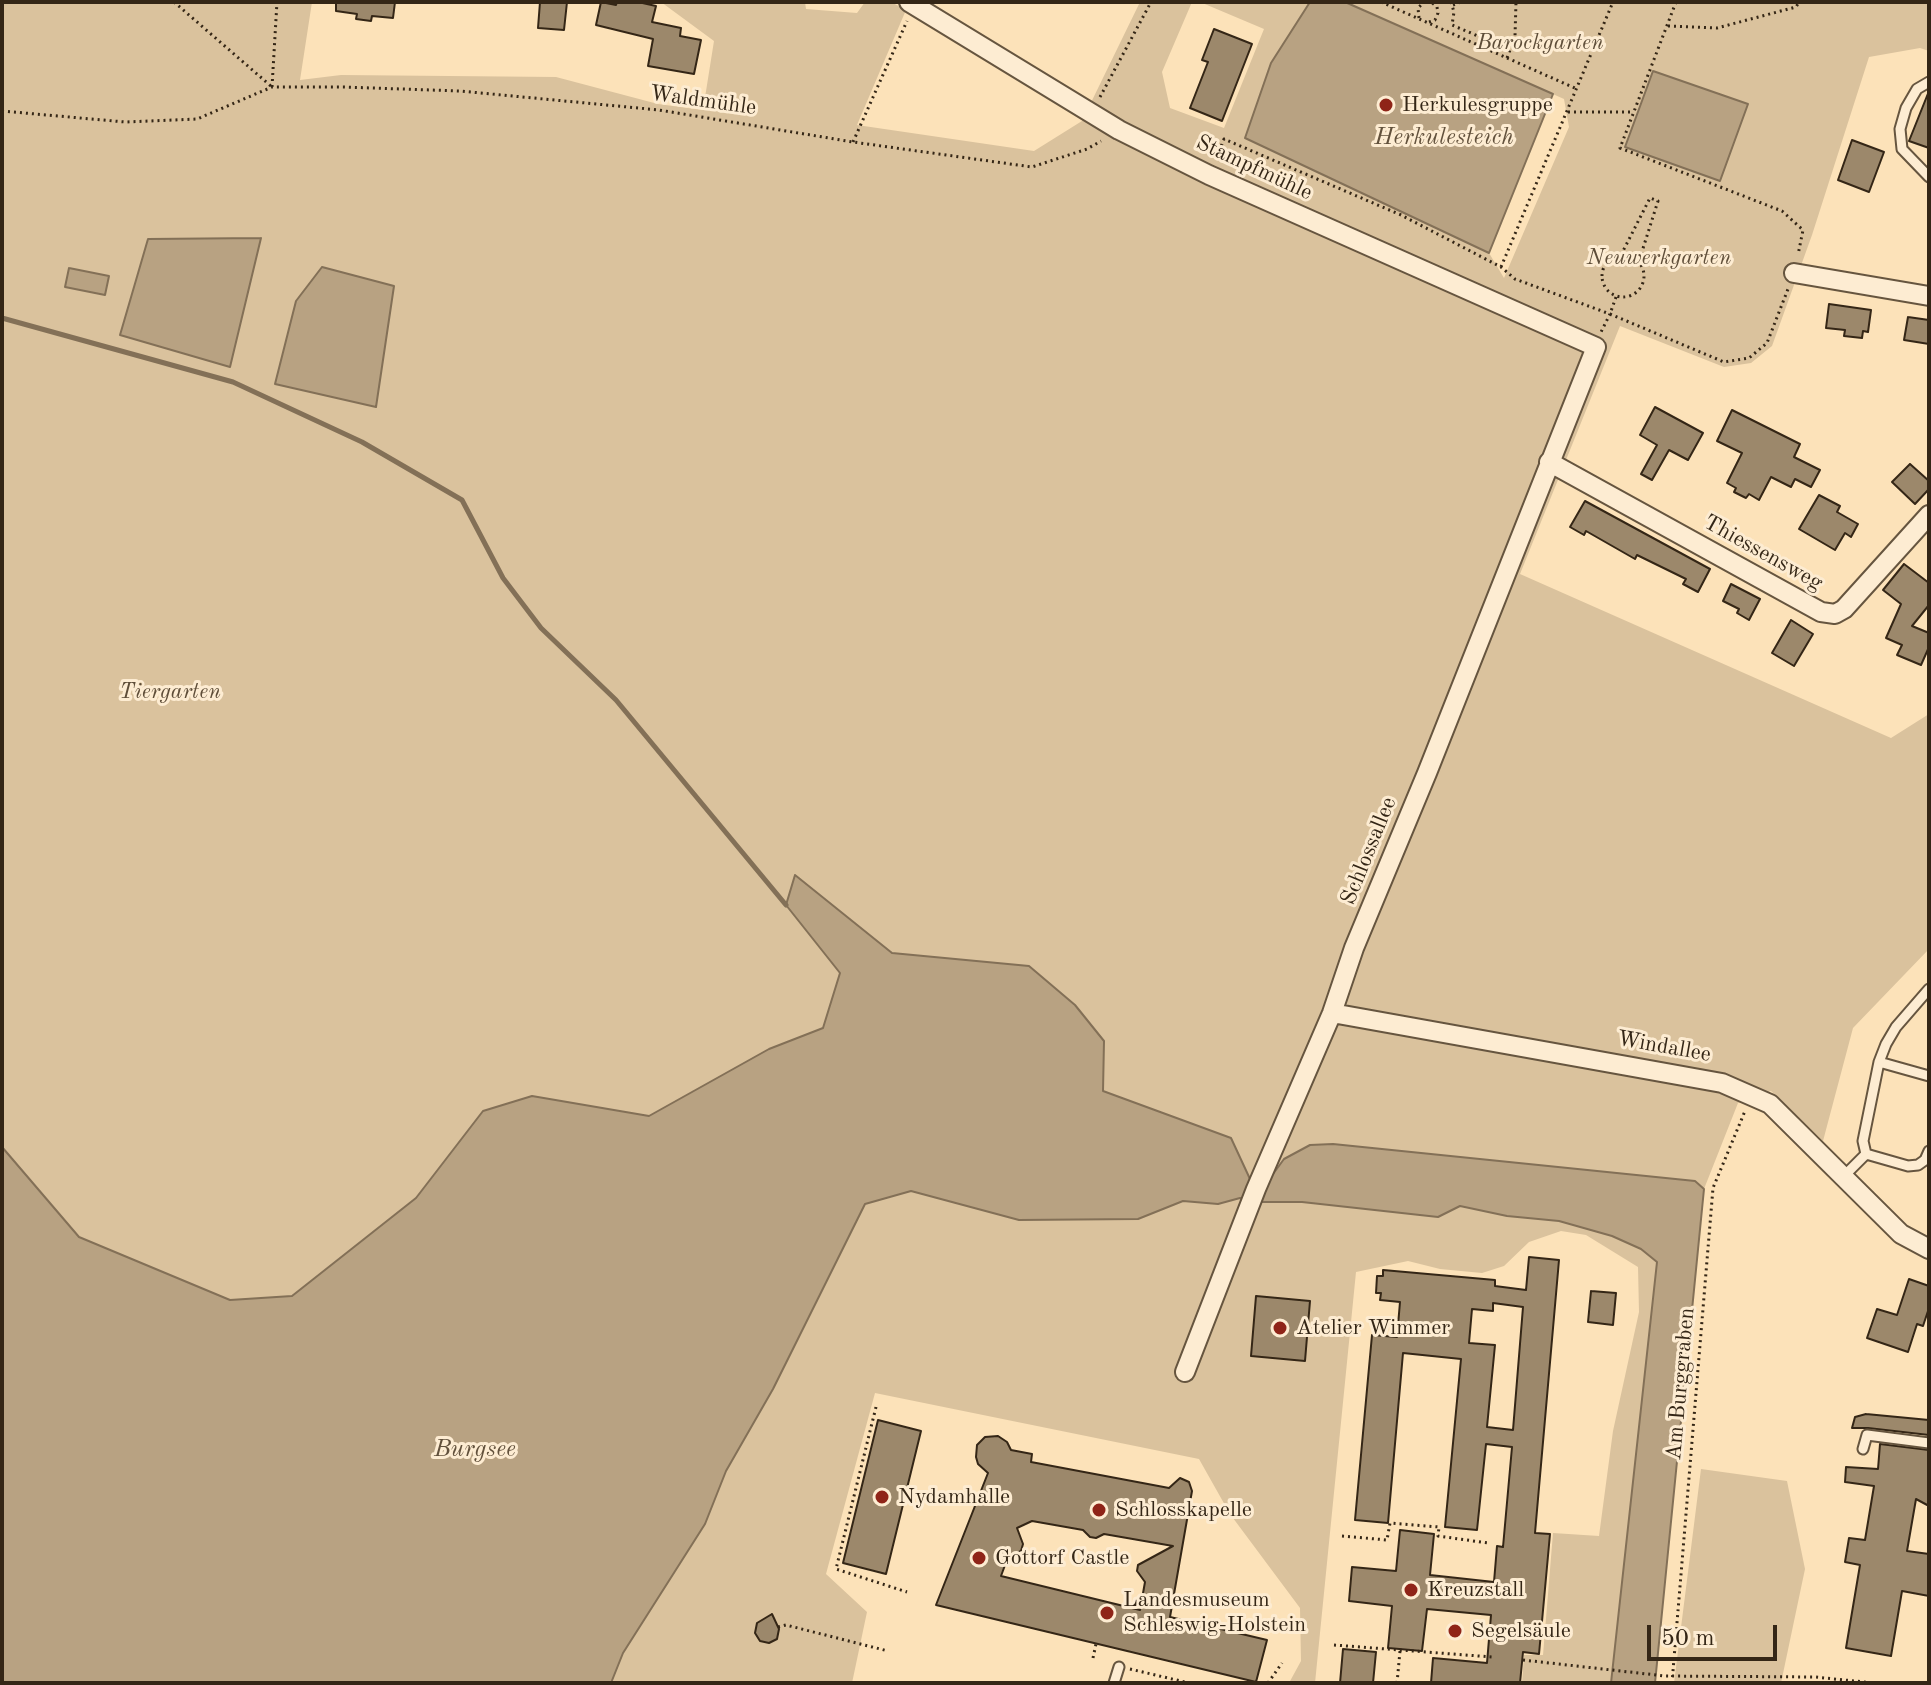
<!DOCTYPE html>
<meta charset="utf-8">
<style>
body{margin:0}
#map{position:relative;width:1931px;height:1685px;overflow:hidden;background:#fce2b9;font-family:"Old Standard TT",serif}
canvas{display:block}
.frame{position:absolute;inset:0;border:4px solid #342616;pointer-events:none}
.scale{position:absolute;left:1647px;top:1625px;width:130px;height:36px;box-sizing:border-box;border:4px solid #342616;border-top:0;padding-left:10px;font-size:24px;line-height:28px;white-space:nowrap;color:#342616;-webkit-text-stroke:6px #fdecd2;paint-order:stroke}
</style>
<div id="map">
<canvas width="1931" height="1685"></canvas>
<div class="frame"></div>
<div class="scale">50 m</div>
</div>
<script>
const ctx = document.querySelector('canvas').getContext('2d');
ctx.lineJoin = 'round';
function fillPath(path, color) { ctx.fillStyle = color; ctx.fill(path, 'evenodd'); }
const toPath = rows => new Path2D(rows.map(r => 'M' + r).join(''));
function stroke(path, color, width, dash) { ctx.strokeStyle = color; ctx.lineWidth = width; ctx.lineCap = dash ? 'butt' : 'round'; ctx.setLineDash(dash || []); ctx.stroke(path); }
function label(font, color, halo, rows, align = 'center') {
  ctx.font = font + ' "Old Standard TT",serif'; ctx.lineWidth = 6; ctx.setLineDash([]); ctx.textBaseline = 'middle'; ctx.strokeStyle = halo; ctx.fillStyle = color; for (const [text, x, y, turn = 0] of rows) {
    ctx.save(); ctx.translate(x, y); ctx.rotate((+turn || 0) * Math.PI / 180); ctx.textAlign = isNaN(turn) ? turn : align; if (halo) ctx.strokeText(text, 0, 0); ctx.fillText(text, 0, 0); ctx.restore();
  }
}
fillPath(toPath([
 [2,2,312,2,300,80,341,75,556,77,658,104,703,110,714,41,661,2,805,2,806,9,857,13,865,2,891,2,906,10,857,125,1034,151,1082,121,1140,2,1192,2,1162,72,1170,108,1224,128,1264,29,1200,2,1310,2,1271,63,1245,138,1489,253,1504,278,1569,127,1564,99,1345,2,1929,2,1929,51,1920,48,1869,57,1812,235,1772,346,1751,363,1724,367,1620,326,1520,574,1891,738,1929,714,1929,949,1853,1028,1823,1141,1771,1091,1738,1103,1704,1189,1695,1181,1333,1144,1310,1145,1284,1159,1265,1185,1250,1179,1230,1138,1103,1091,1029,966,892,953,795,876,786,905,841,973,823,1028,769,1049,649,1117,532,1096,483,1111,416,1198,292,1296,230,1300,79,1237,2,1147],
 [911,1191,1020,1220,1137,1219,1183,1201,1218,1204,1240,1198,1262,1202,1302,1202,1438,1217,1460,1206,1507,1216,1558,1221,1612,1236,1641,1249,1657,1262,1611,1683,1522,1683,1524,1655,1543,1655,1553,1533,1599,1536,1613,1431,1639,1312,1638,1267,1586,1235,1561,1231,1529,1242,1504,1266,1482,1273,1440,1269,1408,1261,1356,1272,1315,1683,1289,1683,1301,1661,1300,1608,1230,1514,1199,1459,875,1393,826,1574,867,1612,852,1683,611,1683,623,1653,705,1524,726,1471,773,1389,865,1204],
 [1701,1469,1787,1481,1805,1569,1781,1683,1674,1683]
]), '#dac29d');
const water = toPath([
 [1310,2,1345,2,1553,94,1489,253,1245,138,1271,63,1310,2],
 [1653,71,1748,104,1720,181,1625,147,1653,71],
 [261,238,230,367,120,335,148,239,261,238],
 [322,267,394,286,376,407,275,384,296,301,322,267],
 [69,268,109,276,105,295,65,287,69,268],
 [795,875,892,953,1029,966,1075,1005,1104,1041,1103,1091,1231,1138,1250,1179,1265,1185,1284,1159,1310,1145,1333,1144,1695,1181,1704,1189,1655,1683,1611,1683,1657,1262,1641,1249,1612,1236,1559,1221,1507,1216,1460,1206,1438,1217,1302,1202,1262,1202,1240,1198,1218,1204,1183,1201,1138,1219,1019,1220,911,1191,865,1204,773,1389,726,1471,705,1524,623,1653,611,1683,2,1683,2,1147,79,1237,230,1300,292,1296,416,1198,483,1111,532,1096,649,1116,769,1049,823,1028,840,973,786,905,795,875]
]);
fillPath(water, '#b8a282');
stroke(water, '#837057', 2);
stroke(toPath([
 [2,318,233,382,362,442,462,500,503,578,541,628,616,700,786,905]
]), '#837057', 5);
const building = toPath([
 [336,2,395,2,393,18,372,16,371,21,356,19,357,14,336,11,336,2],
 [540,2,567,2,564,30,538,28,540,2],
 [601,2,616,5,617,2,638,2,656,6,652,22,681,28,680,36,701,40,694,74,648,66,653,39,596,25,601,2],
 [1214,29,1252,44,1222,121,1190,108,1208,62,1202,60,1214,29],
 [1929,91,1929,148,1909,141,1929,91],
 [1852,140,1884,152,1869,192,1838,180,1852,140],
 [1829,304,1871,310,1868,332,1863,331,1862,338,1844,336,1845,330,1826,328,1829,304],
 [1908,317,1929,320,1929,344,1904,340,1908,317],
 [1655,407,1703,433,1688,460,1669,450,1652,480,1641,474,1657,445,1640,435,1655,407],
 [1732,410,1800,444,1794,457,1820,470,1811,487,1795,479,1791,487,1771,477,1759,500,1749,494,1746,498,1734,492,1736,488,1727,483,1742,453,1717,441,1732,410],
 [1910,464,1929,481,1929,489,1915,504,1892,482,1910,464],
 [1819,495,1840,506,1837,512,1858,524,1851,537,1845,533,1835,550,1799,529,1819,495],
 [1585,501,1710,569,1698,592,1683,584,1686,579,1637,555,1635,559,1586,531,1584,535,1570,527,1585,501],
 [1904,564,1929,583,1929,605,1912,626,1929,633,1929,647,1921,665,1897,655,1902,645,1886,638,1901,604,1883,590,1904,564],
 [1731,584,1760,599,1749,620,1737,613,1739,609,1723,601,1731,584],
 [1791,620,1813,634,1794,666,1772,653,1791,620],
 [1529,1257,1559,1260,1535,1533,1550,1534,1539,1654,1523,1652,1520,1683,1431,1683,1433,1658,1487,1663,1491,1615,1427,1609,1422,1651,1388,1648,1392,1606,1349,1601,1352,1567,1396,1571,1400,1530,1434,1534,1430,1575,1494,1582,1497,1546,1503,1547,1512,1447,1486,1444,1477,1530,1445,1527,1461,1359,1403,1353,1388,1523,1355,1520,1372,1335,1397,1337,1400,1302,1380,1300,1381,1293,1376,1293,1377,1276,1383,1276,1383,1270,1495,1280,1495,1286,1526,1290,1529,1257],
 [1493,1303,1523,1307,1513,1430,1487,1427,1495,1345,1469,1343,1472,1309,1493,1311,1493,1303],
 [1909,1279,1929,1286,1929,1308,1923,1326,1917,1324,1908,1352,1867,1338,1877,1309,1897,1315,1909,1279],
 [1591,1291,1616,1293,1613,1325,1588,1322,1591,1291],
 [1256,1296,1310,1301,1305,1361,1251,1356,1256,1296],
 [1866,1414,1929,1420,1929,1435,1868,1428,1852,1428,1855,1417,1866,1414],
 [878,1420,921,1431,886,1574,843,1563,878,1420],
 [998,1436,1007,1442,1011,1450,1032,1454,1031,1462,1169,1488,1180,1478,1189,1482,1192,1491,1170,1617,1267,1640,1256,1682,936,1605,988,1473,978,1464,976,1457,977,1445,985,1437,998,1436],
 [1032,1521,1083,1530,1090,1537,1096,1538,1104,1534,1173,1546,1138,1565,1137,1571,1145,1582,1140,1610,1001,1576,1008,1557,1021,1551,1023,1544,1017,1528,1032,1521],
 [1880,1444,1929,1450,1929,1506,1916,1499,1907,1551,1929,1554,1929,1596,1902,1591,1891,1656,1846,1648,1860,1565,1845,1562,1849,1538,1865,1540,1874,1486,1845,1482,1846,1467,1878,1469,1880,1444],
 [772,1614,779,1629,777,1639,769,1643,760,1641,755,1633,757,1623,772,1614],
 [1343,1649,1376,1652,1373,1683,1340,1683,1343,1649]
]);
fillPath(building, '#9c886b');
stroke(building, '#342616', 2);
const service = toPath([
 [1929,82,1917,89,1906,108,1900,129,1902,149,1929,177],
 [1879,1062,1929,1076],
 [1866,1154,1908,1166,1918,1165,1925,1160,1929,1151],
 [1843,1177,1866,1154,1863,1141,1879,1062,1886,1044,1896,1027,1929,989],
 [1863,1449,1867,1435,1929,1443],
 [1114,1683,1119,1667]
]);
const minor = toPath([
 [909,2,1119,130,1209,175,1596,347,1427,773,1354,948,1332,1013,1256,1189,1185,1372],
 [1794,273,1929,296],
 [1549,462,1821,612,1835,614,1844,609,1929,515],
 [1332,1013,1722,1083,1770,1104,1901,1234,1929,1249]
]);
stroke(service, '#66553f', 13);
stroke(minor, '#66553f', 22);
stroke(toPath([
 [174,2,272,87],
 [1381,2,1507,58,1515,36,1516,2],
 [1451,2,1454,12,1452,25,1511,50],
 [1676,2,1620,148,1782,211,1803,230,1798,255],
 [1453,5,1461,2],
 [1419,18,1418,8,1424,2],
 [1429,22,1435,20,1438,13,1437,7,1431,2],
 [1668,26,1717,28,1796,7,1799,2],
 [1507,58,1577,89],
 [272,87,277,2],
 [1100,97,1151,2],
 [2,111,125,122,197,119,272,87,343,87,460,91,659,110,853,142,1032,167,1087,149,1101,141],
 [1568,112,1632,112],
 [853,142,907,21],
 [1217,157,1224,139,1401,215,1501,267,1515,279,1610,314,1601,332],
 [1621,255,1650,198,1658,201,1639,261],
 '1602 276a21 21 0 1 1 42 0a21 21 0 1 1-42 0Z',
 [1501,267,1613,2],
 [1616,297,1610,314,1724,362,1749,358,1767,343,1788,289],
 [876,1407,836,1569,907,1592],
 [1342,1536,1387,1540,1390,1523,1439,1527,1438,1536,1488,1543],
 [778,1627,786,1625,888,1651],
 [1334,1645,1492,1657],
 [1093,1658,1096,1644],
 [1523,1660,1665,1676,1815,1677,1874,1683],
 [1130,1669,1189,1683],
 [1268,1683,1282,1663],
 [1397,1683,1400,1651],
 [1672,1683,1713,1188,1745,1111]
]), '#342616', 3, [2, 4]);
stroke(service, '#fdecd2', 9);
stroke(minor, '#fdecd2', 18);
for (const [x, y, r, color] of [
 [1386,105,8,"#8f2418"],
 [1280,1328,8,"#8f2418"],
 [882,1497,8,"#8f2418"],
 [1099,1510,8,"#8f2418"],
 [979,1558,8,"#8f2418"],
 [1411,1590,8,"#8f2418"],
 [1107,1613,8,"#8f2418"],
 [1455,1631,8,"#8f2418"]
]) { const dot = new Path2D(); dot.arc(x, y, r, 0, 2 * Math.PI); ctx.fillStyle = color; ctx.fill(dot); stroke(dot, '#fdecd2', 3); }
label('italic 22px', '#5e4d38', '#fdecd2', [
 ["Barockgarten",1540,43],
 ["Neuwerkgarten",1659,258],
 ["Tiergarten",170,692]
]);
label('22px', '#342616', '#fdecd2', [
 ["Waldmühle",703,101,8],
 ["Stampfmühle",1254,168,25],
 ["Thiessensweg",1763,553,29],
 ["Schlossallee",1369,851,-68],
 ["Windallee",1664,1047,10],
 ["Am Burggraben",1681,1384,-85]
]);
label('22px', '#342616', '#fdecd2', [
 ["Herkulesgruppe",1402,105],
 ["Atelier Wimmer",1296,1328],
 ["Nydamhalle",898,1497],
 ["Schlosskapelle",1115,1510],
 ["Gottorf Castle",995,1558],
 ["Kreuzstall",1427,1590],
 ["Landesmuseum",1123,1600],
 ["Schleswig-Holstein",1123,1625],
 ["Segelsäule",1471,1631]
], 'left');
label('italic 24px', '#62513c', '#fdecd2', [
 ["Herkulesteich",1444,138],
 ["Burgsee",475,1450]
]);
</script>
